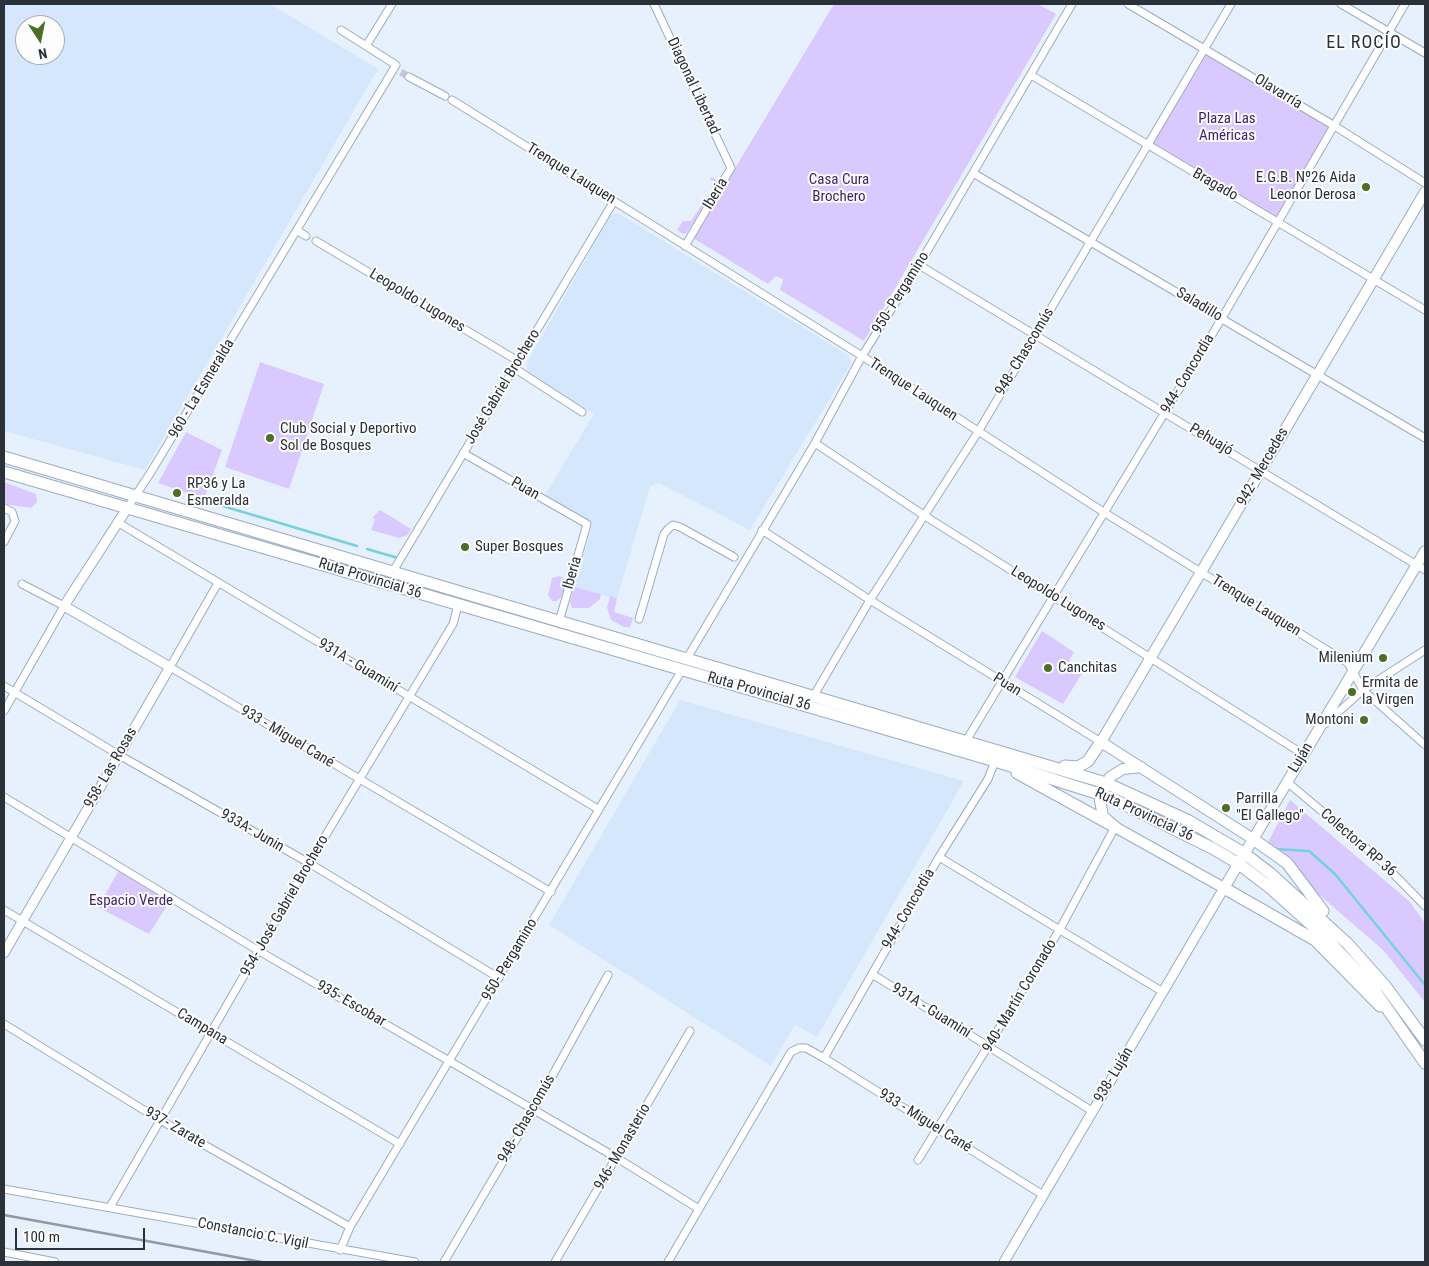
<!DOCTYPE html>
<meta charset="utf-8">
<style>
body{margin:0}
#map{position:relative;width:1429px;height:1266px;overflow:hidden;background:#e7f1fe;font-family:"Roboto Condensed",sans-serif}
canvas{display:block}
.frame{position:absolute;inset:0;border:5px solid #2b3139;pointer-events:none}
.north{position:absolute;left:15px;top:15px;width:50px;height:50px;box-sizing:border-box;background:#fdfdfd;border:1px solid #a9abaf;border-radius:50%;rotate:169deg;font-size:14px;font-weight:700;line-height:20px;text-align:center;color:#2b3139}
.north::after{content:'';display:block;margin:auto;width:18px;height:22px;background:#4c6f27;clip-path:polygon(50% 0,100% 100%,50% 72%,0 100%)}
.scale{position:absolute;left:15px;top:1228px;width:130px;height:22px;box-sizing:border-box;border:2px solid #2b3139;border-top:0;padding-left:6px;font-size:15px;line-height:18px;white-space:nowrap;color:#2b3139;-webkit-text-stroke:4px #fdfdfd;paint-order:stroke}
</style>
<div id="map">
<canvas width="1429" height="1266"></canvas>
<div class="frame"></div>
<div class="north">N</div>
<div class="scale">100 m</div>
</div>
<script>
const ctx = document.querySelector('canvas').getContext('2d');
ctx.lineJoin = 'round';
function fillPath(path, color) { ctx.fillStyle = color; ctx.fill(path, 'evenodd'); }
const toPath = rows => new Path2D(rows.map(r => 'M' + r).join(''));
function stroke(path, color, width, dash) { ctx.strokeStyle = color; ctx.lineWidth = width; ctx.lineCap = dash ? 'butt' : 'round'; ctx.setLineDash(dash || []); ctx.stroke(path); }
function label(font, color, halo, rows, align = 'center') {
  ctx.font = font + ' "Roboto Condensed",sans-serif'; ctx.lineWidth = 4; ctx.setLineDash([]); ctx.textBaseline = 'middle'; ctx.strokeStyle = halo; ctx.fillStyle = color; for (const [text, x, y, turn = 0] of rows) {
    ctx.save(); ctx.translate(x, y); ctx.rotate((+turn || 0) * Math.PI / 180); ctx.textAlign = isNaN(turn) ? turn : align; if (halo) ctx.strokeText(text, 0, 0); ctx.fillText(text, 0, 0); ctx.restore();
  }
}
fillPath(toPath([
 [4,4,270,4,378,69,145,470,4,431],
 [25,25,55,25,55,55,25,55],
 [618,213,849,356,851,364,750,530,659,483,650,486,617,599,574,587,593,523,545,495,594,414,527,372,527,362,611,215],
 [680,700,964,781,817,1037,795,1025,771,1066,549,925]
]), '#d4e7fc');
fillPath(toPath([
 [834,4,1038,4,1056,14,864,341,780,290,783,279,776,276,768,284,693,238],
 [1204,49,1333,125,1278,221,1148,146],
 [711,177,719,181,687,233,683,234,677,230,683,221,691,221,716,183,710,179],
 [260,362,324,384,289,489,225,467],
 [186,432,222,450,204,499,158,483],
 [4,482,36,494,37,502,31,508,4,504],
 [380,510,411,529,408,535,399,538,371,530,375,519,372,518],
 [560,576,566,580,562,596,557,601,552,601,548,595,552,578],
 [574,587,601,594,600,599,589,608,572,608,570,602],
 [610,596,617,599,614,612,633,618,630,627,624,627,611,620,607,608],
 [1042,631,1074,652,1068,663,1083,672,1063,704,1015,677],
 [1290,800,1410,902,1425,923,1425,1002,1383,950,1265,848],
 [119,870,170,901,149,934,98,907]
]), '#dac9fe');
stroke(toPath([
 [216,504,357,546],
 [367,549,398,558],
 [1274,849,1309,851,1335,874,1425,985]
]), '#75d2da', 2.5);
stroke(toPath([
 [401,72,409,77]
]), '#c1cbd7', 7, [7, 3.5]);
const minor = toPath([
 [654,4,731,168,685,246],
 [1128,4,1333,125,1425,183],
 [1341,4,1425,53],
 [366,46,392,4],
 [1031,75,1425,310],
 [409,77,445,96],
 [452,100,862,356,1105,513,1348,663,1363,690,1425,745],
 [973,173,1425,438],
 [298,231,306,236],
 [316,241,518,361],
 [919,265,1425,570],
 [514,368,582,412],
 [815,443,925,516,1303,754],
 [463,453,587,524,559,622],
 [128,507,151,472,396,65,341,30],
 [4,508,12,512,15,521,4,542],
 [117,522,598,809],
 [762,530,870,600,1101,742],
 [392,573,614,201],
 [218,583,170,667,551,892],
 [639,619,664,534,669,528,673,525,680,527,734,557],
 [686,660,815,443,862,356,919,265,1072,4],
 [4,686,119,755,309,863,499,978],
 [813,697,870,600,978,432,1231,4],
 [4,711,64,606,22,584],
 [1325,724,1363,690,1425,650],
 [966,741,1222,318,1405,4],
 [1287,782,1379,859,1425,906],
 [4,797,259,951,617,1158,699,1209],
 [939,857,1163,992],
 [4,910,400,1144],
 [872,974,1092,1111],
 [4,1024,160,1120,350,1227],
 [824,1058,939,857,988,779,995,761],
 [918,1160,1060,929,1115,827],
 [4,1189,415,1262],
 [110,1207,309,863,453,624,458,605],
 [340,1250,350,1227,682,670],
 [4,1252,55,1262],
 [444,1262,534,1109,608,975],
 [555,1262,690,1031],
 [668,1262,791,1052,799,1048,806,1048,824,1058,1043,1195]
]);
const tertiary = toPath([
 [4,953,170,667,64,606,128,507],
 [1004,1262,1224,888]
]);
const secondary = toPath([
 [1141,767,1123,769,1110,777,1101,794,1100,801,1103,816,1115,827,1224,888,1425,551],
 [1253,839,1101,742,1425,192]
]);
const primary = toPath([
 [4,457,1106,783,1189,821,1245,854,1271,874,1348,944,1386,987,1425,1040],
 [4,472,995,761,1109,797,1212,848,1239,864,1268,886,1327,939,1372,987,1425,1063],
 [1065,766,1078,767,1088,761,1101,742],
 [1017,773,1115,827],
 [1253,839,1287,863,1323,911],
 [1224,888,1315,940,1380,1006]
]);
stroke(minor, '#9bacbf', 9);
stroke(tertiary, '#9bacbf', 11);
stroke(secondary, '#9bacbf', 12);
stroke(primary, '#9bacbf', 13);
stroke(minor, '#fff', 7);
stroke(tertiary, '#fff', 9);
stroke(secondary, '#fff', 10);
stroke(primary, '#fff', 11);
stroke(toPath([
 [4,1215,262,1262]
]), '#9199a4', 2.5);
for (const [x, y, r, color] of [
 [1366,187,5,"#4c6f27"],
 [270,438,5,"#4c6f27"],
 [177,493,5,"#4c6f27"],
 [465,547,5,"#4c6f27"],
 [1383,658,5,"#4c6f27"],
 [1048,668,5,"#4c6f27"],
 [1352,692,5,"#4c6f27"],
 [1364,720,5,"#4c6f27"],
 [1226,808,5,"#4c6f27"]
]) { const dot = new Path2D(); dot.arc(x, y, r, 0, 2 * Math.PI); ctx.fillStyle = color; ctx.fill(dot); stroke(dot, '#fdfdfd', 2); }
label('15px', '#2b3139', '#fdfdfd', [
 ["Diagonal Libertad",693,86,65],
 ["Olavarría",1278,92,31],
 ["Trenque Lauquen",571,174,32],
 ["Bragado",1215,185,30],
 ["Iberia",716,194,-59],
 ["950- Pergamino",901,293,-58],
 ["Leopoldo Lugones",417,301,31],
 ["Saladillo",1199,305,31],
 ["948- Chascomús",1025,352,-59],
 ["944- Concordia",1188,374,-59],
 ["José Gabriel Brochero",503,387,-59],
 ["960 - La Esmeralda",202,389,-59],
 ["Trenque Lauquen",913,390,33],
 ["Pehuajó",1211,440,31],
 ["942- Mercedes",1263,467,-60],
 ["Puan",525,489,30],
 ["Iberia",573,573,-74],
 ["Ruta Provincial 36",370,579,17],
 ["Leopoldo Lugones",1058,599,32],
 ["Trenque Lauquen",1256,606,32],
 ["931A - Guaminí",358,666,31],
 ["Puan",1007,685,32],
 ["Ruta Provincial 36",759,692,16],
 ["933 - Miguel Cané",287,737,31],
 ["Luján",1301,758,-59],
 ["958- Las Rosas",111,768,-60],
 ["Ruta Provincial 36",1144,815,25],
 ["933A- Junin",252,831,30],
 ["Colectora RP 36",1358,843,41],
 ["954- José Gabriel Brochero",285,906,-60],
 ["944- Concordia",909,909,-60],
 ["950- Pergamino",510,960,-59],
 ["940- Martín Coronado",1020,996,-59],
 ["935- Escobar",351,1004,30],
 ["931A - Guaminí",931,1011,32],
 ["Campana",202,1027,31],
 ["938- Luján",1114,1075,-59],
 ["948- Chascomús",527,1119,-60],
 ["933 - Miguel Cané",925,1121,32],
 ["937- Zarate",175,1128,30],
 ["946- Monasterio",623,1147,-60],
 ["Constancio C. Vigil",253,1234,11]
]);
label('15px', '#42246c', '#fdfdfd', [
 ["Plaza Las",1227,119],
 ["Américas",1227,136],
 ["Casa Cura",839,180],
 ["Brochero",839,197],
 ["Espacio Verde",131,901]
]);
label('15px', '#2b3139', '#fdfdfd', [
 ["E.G.B. Nº26 Aida",1356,178,"right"],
 ["Leonor Derosa",1356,195,"right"],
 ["Club Social y Deportivo",280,429],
 ["Sol de Bosques",280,446],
 ["RP36 y La",187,484],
 ["Esmeralda",187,501],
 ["Super Bosques",475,547],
 ["Milenium",1373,658,"right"],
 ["Canchitas",1058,668],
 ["Ermita de",1362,683],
 ["la Virgen",1362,700],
 ["Montoni",1354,720,"right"],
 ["Parrilla",1236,799],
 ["\"El Gallego\"",1236,816]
], 'left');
ctx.letterSpacing = '1px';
label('18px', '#2b3139', '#fdfdfd', [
 ["EL ROCÍO",1364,43]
]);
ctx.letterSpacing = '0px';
</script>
